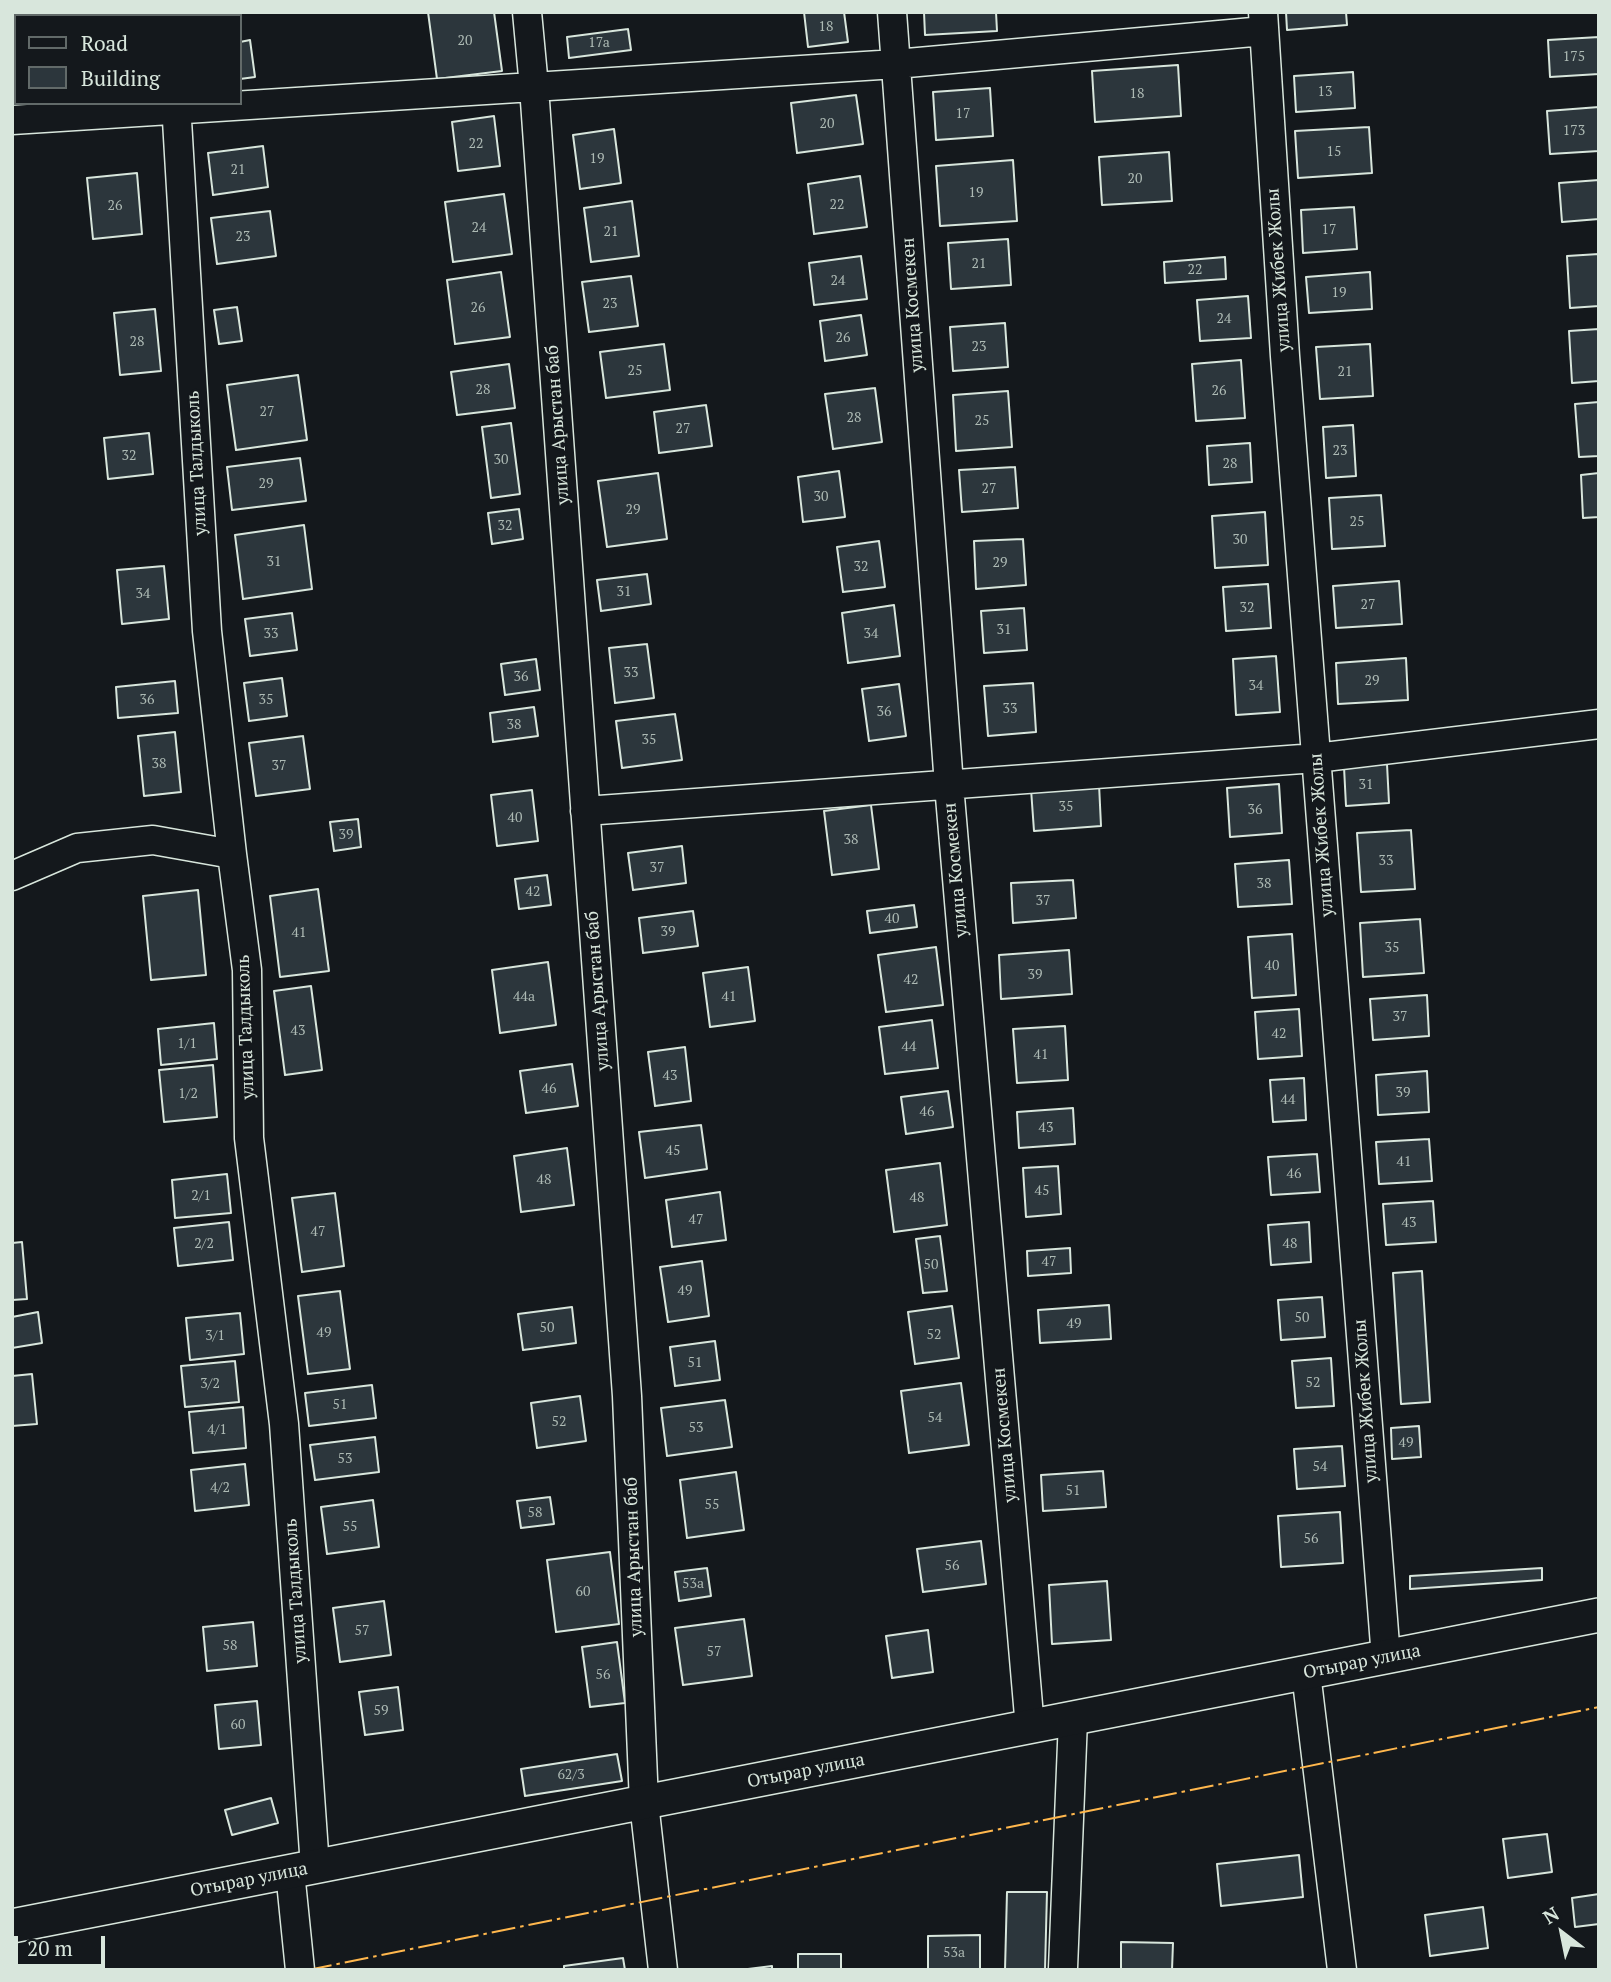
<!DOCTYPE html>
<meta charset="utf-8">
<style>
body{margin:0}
#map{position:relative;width:1611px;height:1982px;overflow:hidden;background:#14181c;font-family:"PT Serif",serif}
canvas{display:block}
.frame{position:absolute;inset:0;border:14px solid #d8e6dc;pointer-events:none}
.legend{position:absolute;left:14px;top:14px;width:228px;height:91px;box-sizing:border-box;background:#14181c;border:2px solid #626a69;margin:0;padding:9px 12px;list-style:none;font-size:21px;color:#d8e6dc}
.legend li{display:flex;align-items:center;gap:14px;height:35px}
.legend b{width:35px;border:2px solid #626a69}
.north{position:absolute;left:1527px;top:1898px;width:70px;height:70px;-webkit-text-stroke:5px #14181c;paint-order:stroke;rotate:328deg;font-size:19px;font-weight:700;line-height:28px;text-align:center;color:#d8e6dc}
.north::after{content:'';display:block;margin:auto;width:24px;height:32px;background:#d8e6dc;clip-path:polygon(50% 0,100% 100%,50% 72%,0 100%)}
.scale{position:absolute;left:14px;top:1936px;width:91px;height:32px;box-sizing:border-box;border:4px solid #d8e6dc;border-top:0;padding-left:9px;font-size:21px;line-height:24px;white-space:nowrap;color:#d8e6dc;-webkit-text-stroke:5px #14181c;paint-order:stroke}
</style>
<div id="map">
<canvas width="1611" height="1982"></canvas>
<div class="frame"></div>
<ul class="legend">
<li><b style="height:9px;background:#14181c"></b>Road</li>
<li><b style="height:19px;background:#2c363c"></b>Building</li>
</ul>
<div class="north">N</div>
<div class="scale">20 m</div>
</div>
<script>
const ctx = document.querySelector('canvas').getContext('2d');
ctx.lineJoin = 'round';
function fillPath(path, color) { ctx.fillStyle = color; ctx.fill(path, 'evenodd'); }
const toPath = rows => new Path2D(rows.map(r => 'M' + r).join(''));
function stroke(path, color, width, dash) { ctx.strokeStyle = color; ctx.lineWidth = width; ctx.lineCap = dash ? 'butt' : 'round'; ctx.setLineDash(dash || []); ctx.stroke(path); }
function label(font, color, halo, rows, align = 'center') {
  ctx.font = font + ' "PT Serif",serif'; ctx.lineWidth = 5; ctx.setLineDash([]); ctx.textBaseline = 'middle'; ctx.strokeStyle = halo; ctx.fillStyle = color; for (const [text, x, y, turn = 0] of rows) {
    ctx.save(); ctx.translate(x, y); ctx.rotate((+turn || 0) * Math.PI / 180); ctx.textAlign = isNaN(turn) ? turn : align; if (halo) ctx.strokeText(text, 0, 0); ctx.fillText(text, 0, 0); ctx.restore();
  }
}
const building = toPath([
 [72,12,122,12,122,16,73,16,72,12],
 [428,12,494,12,502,71,437,79,428,12],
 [804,12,844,12,848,42,808,47,804,12],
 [924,12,996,12,997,31,925,35,924,12],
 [1286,12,1346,12,1347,25,1287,30,1286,12],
 [628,29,631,50,569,58,567,37,628,29],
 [1599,37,1599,74,1550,77,1548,40,1599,37],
 [250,40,255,77,240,79,240,42,250,40],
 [1178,65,1181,116,1095,122,1092,71,1178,65],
 [1353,72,1355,108,1296,112,1294,76,1353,72],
 [990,88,993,136,936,140,933,92,990,88],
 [856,95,863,144,797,153,791,103,856,95],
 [1599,107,1599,151,1550,154,1547,111,1599,107],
 [494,116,500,166,458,171,452,122,494,116],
 [1369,127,1372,173,1298,178,1295,131,1369,127],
 [614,129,621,183,580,189,573,135,614,129],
 [263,146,268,187,213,195,208,153,263,146],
 [1169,152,1172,201,1102,205,1099,157,1169,152],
 [1013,160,1017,221,940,226,936,166,1013,160],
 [137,173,142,234,93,239,87,178,137,173],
 [860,176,867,227,814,234,808,184,860,176],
 [1599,180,1599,219,1562,222,1559,183,1599,180],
 [504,194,512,254,453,262,445,202,504,194],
 [632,201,639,256,591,262,584,208,632,201],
 [1354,207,1357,249,1303,253,1301,210,1354,207],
 [270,211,276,256,217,264,211,218,270,211],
 [1008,239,1011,285,951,289,948,243,1008,239],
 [1599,254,1599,306,1570,308,1567,256,1599,254],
 [861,256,867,299,814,305,809,263,861,256],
 [1225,257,1226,279,1165,283,1164,262,1225,257],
 [501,272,510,337,455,344,447,280,501,272],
 [1370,272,1372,309,1309,313,1306,277,1370,272],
 [631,276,638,326,589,332,582,282,631,276],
 [1248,296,1251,338,1200,341,1197,300,1248,296],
 [237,307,242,341,219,344,214,310,237,307],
 [155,309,161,371,120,375,114,313,155,309],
 [861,315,867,355,825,361,820,321,861,315],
 [1005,323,1008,367,953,371,950,327,1005,323],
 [1599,329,1599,381,1572,383,1569,331,1599,329],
 [664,344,670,390,606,398,600,352,664,344],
 [1370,344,1373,396,1320,399,1316,347,1370,344],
 [1241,360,1245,418,1196,421,1192,364,1241,360],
 [509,364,515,408,457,415,451,372,509,364],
 [298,375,307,440,236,450,227,385,298,375],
 [875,388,882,442,833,449,825,394,875,388],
 [1008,391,1012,447,956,451,953,395,1008,391],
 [1599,402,1599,456,1579,457,1575,404,1599,402],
 [706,405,712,446,659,453,654,412,706,405],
 [511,423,520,494,491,498,482,427,511,423],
 [1353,425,1356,476,1326,478,1323,427,1353,425],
 [149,433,153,474,108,479,104,438,149,433],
 [1250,443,1252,482,1209,485,1207,446,1250,443],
 [300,458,306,501,232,510,227,467,300,458],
 [1015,467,1018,508,962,512,959,470,1015,467],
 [839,471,845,517,803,522,798,477,839,471],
 [658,473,667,539,607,547,598,481,658,473],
 [1599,473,1599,517,1583,518,1581,475,1599,473],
 [1381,495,1385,546,1332,549,1329,498,1381,495],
 [519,509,523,539,492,544,488,513,519,509],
 [1265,512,1268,565,1215,568,1212,516,1265,512],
 [304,525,312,589,243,599,235,535,304,525],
 [1023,539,1026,585,976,589,974,541,1023,539],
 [879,541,885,587,843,592,837,547,879,541],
 [164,566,169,619,122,624,117,570,164,566],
 [647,574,651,604,601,611,597,580,647,574],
 [1399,581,1402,624,1336,628,1333,586,1399,581],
 [1268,584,1271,628,1226,631,1223,587,1268,584],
 [894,605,900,656,848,663,842,613,894,605],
 [1024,608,1027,650,984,653,981,611,1024,608],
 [292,613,297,650,250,656,245,619,292,613],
 [647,644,654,698,615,703,609,648,647,644],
 [1276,656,1280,712,1236,715,1233,659,1276,656],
 [1406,658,1408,700,1338,704,1336,663,1406,658],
 [536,659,540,690,505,695,501,664,536,659],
 [282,678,287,716,249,721,244,683,282,678],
 [175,681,178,713,118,718,116,687,175,681],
 [1033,683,1036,732,988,736,984,686,1033,683],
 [899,684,906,736,869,741,862,689,899,684],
 [534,707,538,736,493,742,490,713,534,707],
 [675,714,682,760,622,768,616,721,675,714],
 [175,732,181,792,144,796,138,736,175,732],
 [303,736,310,789,256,796,249,743,303,736],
 [1387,764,1389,803,1346,806,1344,767,1387,764],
 [1099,784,1101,826,1034,831,1031,789,1099,784],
 [1279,784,1282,833,1230,837,1227,788,1279,784],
 [532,790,538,841,497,846,491,795,532,790],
 [871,805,879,869,832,875,824,811,871,805],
 [358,819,361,847,334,851,330,822,358,819],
 [1411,830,1415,889,1361,892,1357,833,1411,830],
 [682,846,686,883,633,890,628,853,682,846],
 [1289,860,1292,904,1238,907,1235,864,1289,860],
 [547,875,551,905,519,909,515,879,547,875],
 [1073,880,1076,918,1013,923,1011,883,1073,880],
 [318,889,329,971,280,977,270,896,318,889],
 [198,890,206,975,151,980,143,896,198,890],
 [914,905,917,927,870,933,867,911,914,905],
 [693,911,698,946,643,953,639,918,693,911],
 [1420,919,1424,973,1363,977,1360,923,1420,919],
 [1292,934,1296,995,1252,998,1248,937,1292,934],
 [936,947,943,1005,886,1012,878,955,936,947],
 [1069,950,1072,994,1001,999,999,955,1069,950],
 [548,962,556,1025,500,1033,492,970,548,962],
 [748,967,755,1021,710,1027,703,973,748,967],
 [311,986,322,1070,285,1075,274,991,311,986],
 [1427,995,1429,1036,1373,1040,1370,999,1427,995],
 [1299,1009,1302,1056,1258,1059,1255,1012,1299,1009],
 [932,1020,938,1068,885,1074,879,1027,932,1020],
 [214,1023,217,1059,161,1065,158,1029,214,1023],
 [1065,1026,1068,1080,1017,1083,1013,1029,1065,1026],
 [685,1047,691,1101,655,1106,648,1052,685,1047],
 [572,1064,578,1106,526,1113,520,1071,572,1064],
 [213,1065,217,1117,164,1122,159,1070,213,1065],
 [1427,1071,1429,1112,1378,1115,1376,1075,1427,1071],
 [1304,1078,1306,1120,1273,1122,1270,1080,1304,1078],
 [948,1091,953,1127,906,1134,901,1097,948,1091],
 [1073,1108,1075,1144,1019,1148,1017,1112,1073,1108],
 [701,1125,707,1169,645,1178,639,1132,701,1125],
 [1429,1139,1432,1181,1379,1184,1376,1142,1429,1139],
 [567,1148,574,1205,521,1212,514,1156,567,1148],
 [1317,1154,1320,1192,1271,1195,1268,1157,1317,1154],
 [940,1163,947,1225,894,1232,886,1170,940,1163],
 [1058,1166,1061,1214,1026,1217,1023,1168,1058,1166],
 [227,1174,231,1213,175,1218,172,1180,227,1174],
 [720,1192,726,1240,672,1247,666,1200,720,1192],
 [335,1193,344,1266,302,1272,292,1198,335,1193],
 [1433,1201,1436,1242,1386,1245,1383,1204,1433,1201],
 [229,1222,233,1260,178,1266,174,1228,229,1222],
 [1309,1222,1311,1262,1271,1265,1268,1225,1309,1222],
 [940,1236,947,1291,923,1293,916,1239,940,1236],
 [22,1242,27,1299,12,1300,12,1243,22,1242],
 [1070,1248,1071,1273,1028,1276,1027,1251,1070,1248],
 [702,1261,709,1316,668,1322,660,1267,702,1261],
 [1422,1271,1430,1402,1401,1404,1393,1273,1422,1271],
 [340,1291,350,1369,308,1374,298,1296,340,1291],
 [1322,1297,1325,1337,1281,1340,1278,1300,1322,1297],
 [1109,1305,1111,1339,1040,1343,1038,1310,1109,1305],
 [952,1306,959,1358,915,1364,908,1312,952,1306],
 [572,1307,576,1343,523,1350,518,1314,572,1307],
 [38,1312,42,1343,12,1348,12,1317,38,1312],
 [240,1313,244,1354,190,1360,186,1318,240,1313],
 [715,1341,720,1380,675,1386,670,1347,715,1341],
 [1331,1358,1334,1406,1296,1408,1292,1361,1331,1358],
 [235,1361,239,1402,185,1407,181,1366,235,1361],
 [32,1374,37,1424,12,1426,12,1376,32,1374],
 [961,1383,969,1445,909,1453,901,1391,961,1383],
 [372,1385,376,1418,309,1426,305,1393,372,1385],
 [580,1396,586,1441,537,1448,531,1403,580,1396],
 [725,1400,732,1447,667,1456,661,1408,725,1400],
 [243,1407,246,1448,193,1453,189,1412,243,1407],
 [1419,1426,1421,1457,1392,1459,1391,1428,1419,1426],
 [375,1437,379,1472,315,1480,310,1445,375,1437],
 [1342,1446,1345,1486,1297,1489,1294,1449,1342,1446],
 [245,1464,249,1505,195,1511,191,1470,245,1464],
 [1103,1471,1106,1507,1043,1511,1041,1475,1103,1471],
 [736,1472,744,1530,687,1538,680,1480,736,1472],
 [550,1497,554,1524,521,1528,517,1501,550,1497],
 [373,1500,379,1547,327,1554,321,1507,373,1500],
 [1340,1512,1343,1563,1281,1567,1278,1516,1340,1512],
 [981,1541,986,1584,923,1592,917,1549,981,1541],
 [610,1552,619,1624,556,1632,547,1560,610,1552],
 [707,1568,711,1596,679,1601,675,1572,707,1568],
 [1542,1568,1542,1580,1410,1589,1410,1576,1542,1568],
 [1107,1581,1111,1640,1052,1644,1049,1585,1107,1581],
 [384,1601,391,1655,340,1662,333,1608,384,1601],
 [744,1619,752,1676,683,1685,675,1628,744,1619],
 [253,1622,257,1666,207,1671,203,1627,253,1622],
 [928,1630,933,1672,892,1678,886,1636,928,1630],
 [617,1642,625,1703,590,1707,582,1647,617,1642],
 [398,1687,403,1730,365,1735,359,1692,398,1687],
 [257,1701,261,1745,219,1749,215,1705,257,1701],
 [617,1754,622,1781,525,1796,521,1769,617,1754],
 [271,1798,278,1823,232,1835,225,1810,271,1798],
 [1547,1834,1552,1872,1508,1878,1503,1839,1547,1834],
 [1299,1855,1303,1897,1221,1906,1217,1864,1299,1855],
 [1007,1892,1047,1892,1045,1970,1005,1970,1007,1892],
 [1599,1894,1599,1924,1575,1927,1572,1898,1599,1894],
 [1483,1907,1488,1948,1430,1956,1425,1915,1483,1907],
 [980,1935,980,1970,928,1970,928,1936,980,1935],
 [1121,1942,1173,1943,1172,1970,1121,1970,1121,1942],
 [798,1954,841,1954,841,1970,798,1970,798,1954],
 [623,1958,625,1970,564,1970,564,1966,623,1958],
 [772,1966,772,1970,740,1970,772,1966]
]);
fillPath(building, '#2c363c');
stroke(building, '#d8e6dc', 2);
const minor = toPath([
 [166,12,167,16],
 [527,12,534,87,627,1396,644,1803,663,1970],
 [892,12,949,785,1030,1728],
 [1263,12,1285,356,1386,1658],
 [176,103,207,631,232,854,247,970,249,1138,284,1424,315,1867],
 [12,120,896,64,1264,31],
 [585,811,1316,758,1599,724],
 [12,876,77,848,153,840,232,854],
 [1306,1673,1342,1970],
 [290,1872,300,1970],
 [1063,1968,1073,1719]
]);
const tertiary = toPath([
 [12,1926,1599,1615]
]);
stroke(minor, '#d8e6dc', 31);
stroke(tertiary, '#d8e6dc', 36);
stroke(minor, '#14181c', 28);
stroke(tertiary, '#14181c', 33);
stroke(toPath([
 [308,1970,1599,1707]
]), '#ffb74d', 2, [24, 5, 3.5, 5]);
label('14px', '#adbab4', null, [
 ["18",826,27],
 ["20",465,41],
 ["17а",599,43],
 ["175",1574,57],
 ["13",1325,92],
 ["18",1137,94],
 ["17",963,114],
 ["20",827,124],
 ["173",1574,131],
 ["22",476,144],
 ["15",1334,152],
 ["19",597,159],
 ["21",238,170],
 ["20",1135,179],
 ["19",976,193],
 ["22",837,205],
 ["26",115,206],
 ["24",479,228],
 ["17",1329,230],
 ["21",611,232],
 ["23",243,237],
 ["21",979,264],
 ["22",1195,270],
 ["24",838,281],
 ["19",1339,293],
 ["23",610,304],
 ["26",478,308],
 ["24",1224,319],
 ["26",843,338],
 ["28",137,342],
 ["23",979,347],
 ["25",635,371],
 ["21",1345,372],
 ["28",483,390],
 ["26",1219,391],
 ["27",267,412],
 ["28",854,418],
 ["25",982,421],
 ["27",683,429],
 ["23",1340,451],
 ["32",129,456],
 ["30",501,460],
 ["28",1230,464],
 ["29",266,484],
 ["27",989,489],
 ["30",821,497],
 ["29",633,510],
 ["25",1357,522],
 ["32",505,526],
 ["30",1240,540],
 ["31",274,562],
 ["29",1000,563],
 ["32",861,567],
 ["31",624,592],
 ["34",143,594],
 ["27",1368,605],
 ["32",1247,608],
 ["31",1004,630],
 ["33",271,634],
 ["34",871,634],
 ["33",631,673],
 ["36",521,677],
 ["29",1372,681],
 ["34",1256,686],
 ["36",147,700],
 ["35",266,700],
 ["33",1010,709],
 ["36",884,712],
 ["38",514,725],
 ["35",649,740],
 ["38",159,764],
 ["37",279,766],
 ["31",1366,785],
 ["35",1066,807],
 ["36",1255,810],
 ["40",515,818],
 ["39",346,835],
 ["38",851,840],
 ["33",1386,861],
 ["37",657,868],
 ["38",1264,884],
 ["42",533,892],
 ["37",1043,901],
 ["40",892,919],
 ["39",668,932],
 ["41",299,933],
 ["35",1392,948],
 ["40",1272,966],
 ["39",1035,975],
 ["42",911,980],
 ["44а",524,997],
 ["41",729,997],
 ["37",1400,1017],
 ["43",298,1031],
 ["42",1279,1034],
 ["1/1",187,1044],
 ["44",909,1047],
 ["41",1041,1055],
 ["43",670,1076],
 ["46",549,1089],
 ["39",1403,1093],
 ["1/2",188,1094],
 ["44",1288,1100],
 ["46",927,1112],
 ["43",1046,1128],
 ["45",673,1151],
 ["41",1404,1162],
 ["46",1294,1174],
 ["48",544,1180],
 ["45",1042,1191],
 ["2/1",201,1196],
 ["48",917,1198],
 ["47",696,1220],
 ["43",1409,1223],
 ["47",318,1232],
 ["2/2",204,1244],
 ["48",1290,1244],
 ["47",1049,1262],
 ["50",931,1265],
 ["49",685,1291],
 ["50",1302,1318],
 ["49",1074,1324],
 ["50",547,1328],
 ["49",324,1333],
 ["52",934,1335],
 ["3/1",215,1336],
 ["51",695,1363],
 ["52",1313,1383],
 ["3/2",210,1384],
 ["51",340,1405],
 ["54",935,1418],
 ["52",559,1422],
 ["53",696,1428],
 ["4/1",217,1430],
 ["49",1406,1443],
 ["53",345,1459],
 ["54",1320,1467],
 ["4/2",220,1488],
 ["51",1073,1491],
 ["55",712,1505],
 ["58",535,1513],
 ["55",350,1527],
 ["56",1311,1539],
 ["56",952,1566],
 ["53а",693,1584],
 ["60",583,1592],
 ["57",362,1631],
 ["58",230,1646],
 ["57",714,1652],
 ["56",603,1675],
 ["59",381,1711],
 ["60",238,1725],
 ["62/3",571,1775],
 ["53а",954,1953]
]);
label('18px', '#d8e6dc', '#14181c', [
 ["улица Жибек Жолы",1279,270,-94],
 ["улица Космекен",913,305,-94],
 ["улица Арыстан баб",558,425,-94],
 ["улица Талдыколь",197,463,-93],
 ["улица Жибек Жолы",1322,835,-94],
 ["улица Космекен",956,870,-95],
 ["улица Арыстан баб",598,991,-94],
 ["улица Талдыколь",246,1027,-92],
 ["улица Жибек Жолы",1366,1401,-94],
 ["улица Космекен",1005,1435,-95],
 ["улица Арыстан баб",634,1557,-92],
 ["улица Талдыколь",296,1591,-94],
 ["Отырар улица",1362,1662,-11],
 ["Отырар улица",806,1771,-11],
 ["Отырар улица",249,1880,-11]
]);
</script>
